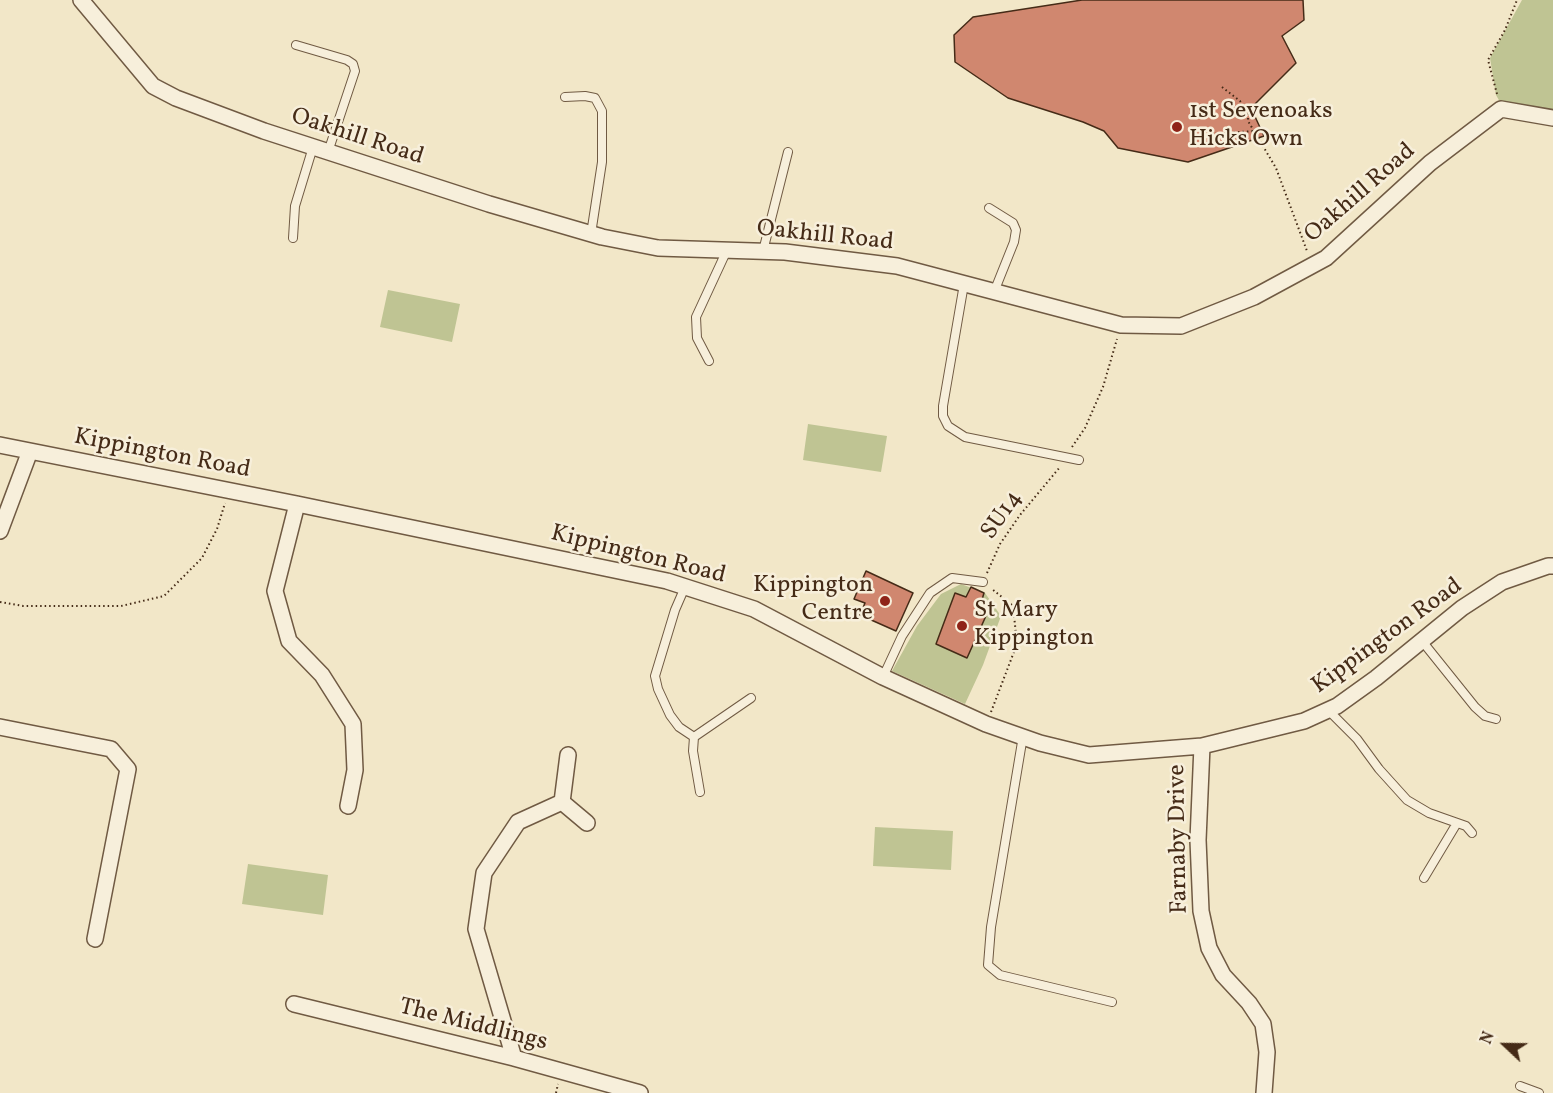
<!DOCTYPE html>
<style>
body{margin:0}
#map{position:relative;width:1553px;height:1093px;overflow:hidden;background:#f2e7c8;font-family:Vollkorn,serif}
canvas{display:block}
.north{position:absolute;left:1475px;top:1015px;width:60px;height:60px;-webkit-text-stroke:4px #f7efdb;paint-order:stroke;rotate:292deg;font-size:16px;font-weight:700;line-height:24px;text-align:center;color:#452b17}
.north::after{content:'';display:block;margin:auto;width:21px;height:27px;background:#452b17;clip-path:polygon(50% 0,100% 100%,50% 72%,0 100%)}
</style>
<div id="map">
<canvas width="1553" height="1093"></canvas>
<div class="north">N</div>
</div>
<script>
const ctx = document.querySelector('canvas').getContext('2d');
ctx.lineJoin = 'round';
function fillPath(path, color) { ctx.fillStyle = color; ctx.fill(path, 'evenodd'); }
const toPath = rows => new Path2D(rows.map(r => 'M' + r).join(''));
function stroke(path, color, width, dash) { ctx.strokeStyle = color; ctx.lineWidth = width; ctx.lineCap = dash ? 'butt' : 'round'; ctx.setLineDash(dash || []); ctx.stroke(path); }
function label(font, color, halo, rows, align = 'center') {
  ctx.font = font + ' Vollkorn,serif'; ctx.lineWidth = 5; ctx.setLineDash([]); ctx.textBaseline = 'middle'; ctx.strokeStyle = halo; ctx.fillStyle = color; for (const [text, x, y, turn = 0] of rows) {
    ctx.save(); ctx.translate(x, y); ctx.rotate((+turn || 0) * Math.PI / 180); ctx.textAlign = isNaN(turn) ? turn : align; if (halo) ctx.strokeText(text, 0, 0); ctx.fillText(text, 0, 0); ctx.restore();
  }
}
fillPath(toPath([
 [1522,0,1553,0,1553,119,1504,109,1496,95,1490,58],
 [388,290,460,304,452,342,380,327],
 [808,424,887,436,881,472,803,460],
 [961,584,985,593,1001,616,983,665,965,704,892,671,917,626,941,594],
 [875,827,953,831,951,870,873,866],
 [248,864,328,875,323,915,242,904]
]), '#bfc493');
const building = toPath([
 [1082,0,1303,0,1304,20,1282,36,1296,63,1251,108,1264,136,1188,162,1118,148,1104,131,1083,122,1008,98,955,62,954,35,973,17,1082,0],
 [866,571,913,593,896,631,860,615,865,603,854,599,866,571],
 [971,587,984,593,981,603,990,607,967,658,936,644,955,593,966,597,971,587]
]);
fillPath(building, '#d0876f');
stroke(building, '#452b17', 1.5);
const service = toPath([
 [296,45,347,60,353,64,355,71,328,152],
 [565,97,585,96,595,98,602,111,602,162,591,234],
 [989,208,1013,223,1016,230,1014,242,994,292],
 [293,238,295,206,313,147],
 [763,251,788,152],
 [964,284,943,406,943,416,948,426,965,437,1079,460],
 [709,361,697,338,696,317,727,250],
 [685,587,675,610,655,676,658,689,670,715,679,727,694,737],
 [1422,641,1475,707,1485,716,1496,719],
 [883,677,902,636,930,593,952,578,983,582],
 [1328,710,1357,739,1379,769,1407,800,1429,813,1466,826,1472,833],
 [1023,736,991,927,988,965,1000,975,1112,1002],
 [694,737,751,698],
 [694,737,693,751,700,792],
 [1424,878,1457,823],
 [1520,1086,1539,1093]
]);
const minor = toPath([
 [81,0,153,86,176,98,264,131,489,204,602,237,658,248,785,252,897,266,1121,325,1181,326,1254,297,1326,258,1430,163,1501,109,1553,118],
 [0,445,297,504,667,581,754,609,883,677,986,724,1040,743,1089,755,1202,746,1304,721,1337,706,1376,678,1462,608,1502,582,1548,566,1553,566],
 [297,504,275,591,289,641,322,675,353,724,355,770,348,806],
 [0,531,30,451],
 [0,727,111,749,128,769,95,939],
 [1202,746,1198,840,1201,911,1209,948,1223,975,1249,1003,1263,1024,1267,1052,1264,1093],
 [562,802,568,755],
 [294,1004,514,1058,640,1093],
 [514,1058,476,929,484,873,518,822,562,802,587,823]
]);
stroke(service, '#705a43', 10);
stroke(minor, '#705a43', 18);
stroke(toPath([
 [1222,87,1240,101,1246,110],
 [1497,94,1488,60,1505,30,1517,0],
 [1237,107,1248,112,1248,121,1276,168,1307,251],
 [1213,132,1213,134,1254,131],
 [1072,447,1085,428,1103,387,1117,339],
 [987,573,1000,544,1020,515,1060,467],
 [0,602,23,606,121,606,164,596,202,558,217,529,225,503],
 [991,712,1017,644,1013,606,992,589],
 [556,1093,558,1084]
]), '#452b17', 2, [1.5, 3]);
stroke(service, '#f7efdb', 8);
stroke(minor, '#f7efdb', 15);
for (const [x, y, r, color] of [
 [1177,127,6,"#8f2418"],
 [885,601,6,"#8f2418"],
 [962,626,6,"#8f2418"]
]) { const dot = new Path2D(); dot.arc(x, y, r, 0, 2 * Math.PI); ctx.fillStyle = color; ctx.fill(dot); stroke(dot, '#f7efdb', 2); }
label('24px', '#452b17', '#f7efdb', [
 ["1st Sevenoaks",1189,113],
 ["Hicks Own",1189,141],
 ["Kippington",873,587,"right"],
 ["Centre",873,615,"right"],
 ["St Mary",974,612],
 ["Kippington",974,640]
], 'left');
label('24px', '#452b17', '#f7efdb', [
 ["Oakhill Road",357,138,18],
 ["Oakhill Road",1361,194,-41],
 ["Oakhill Road",825,237,6],
 ["Kippington Road",162,455,11],
 ["SU14",1003,516,-55],
 ["Kippington Road",638,556,14],
 ["Kippington Road",1388,637,-36],
 ["Farnaby Drive",1180,839,-91],
 ["The Middlings",473,1026,14]
]);
</script>
